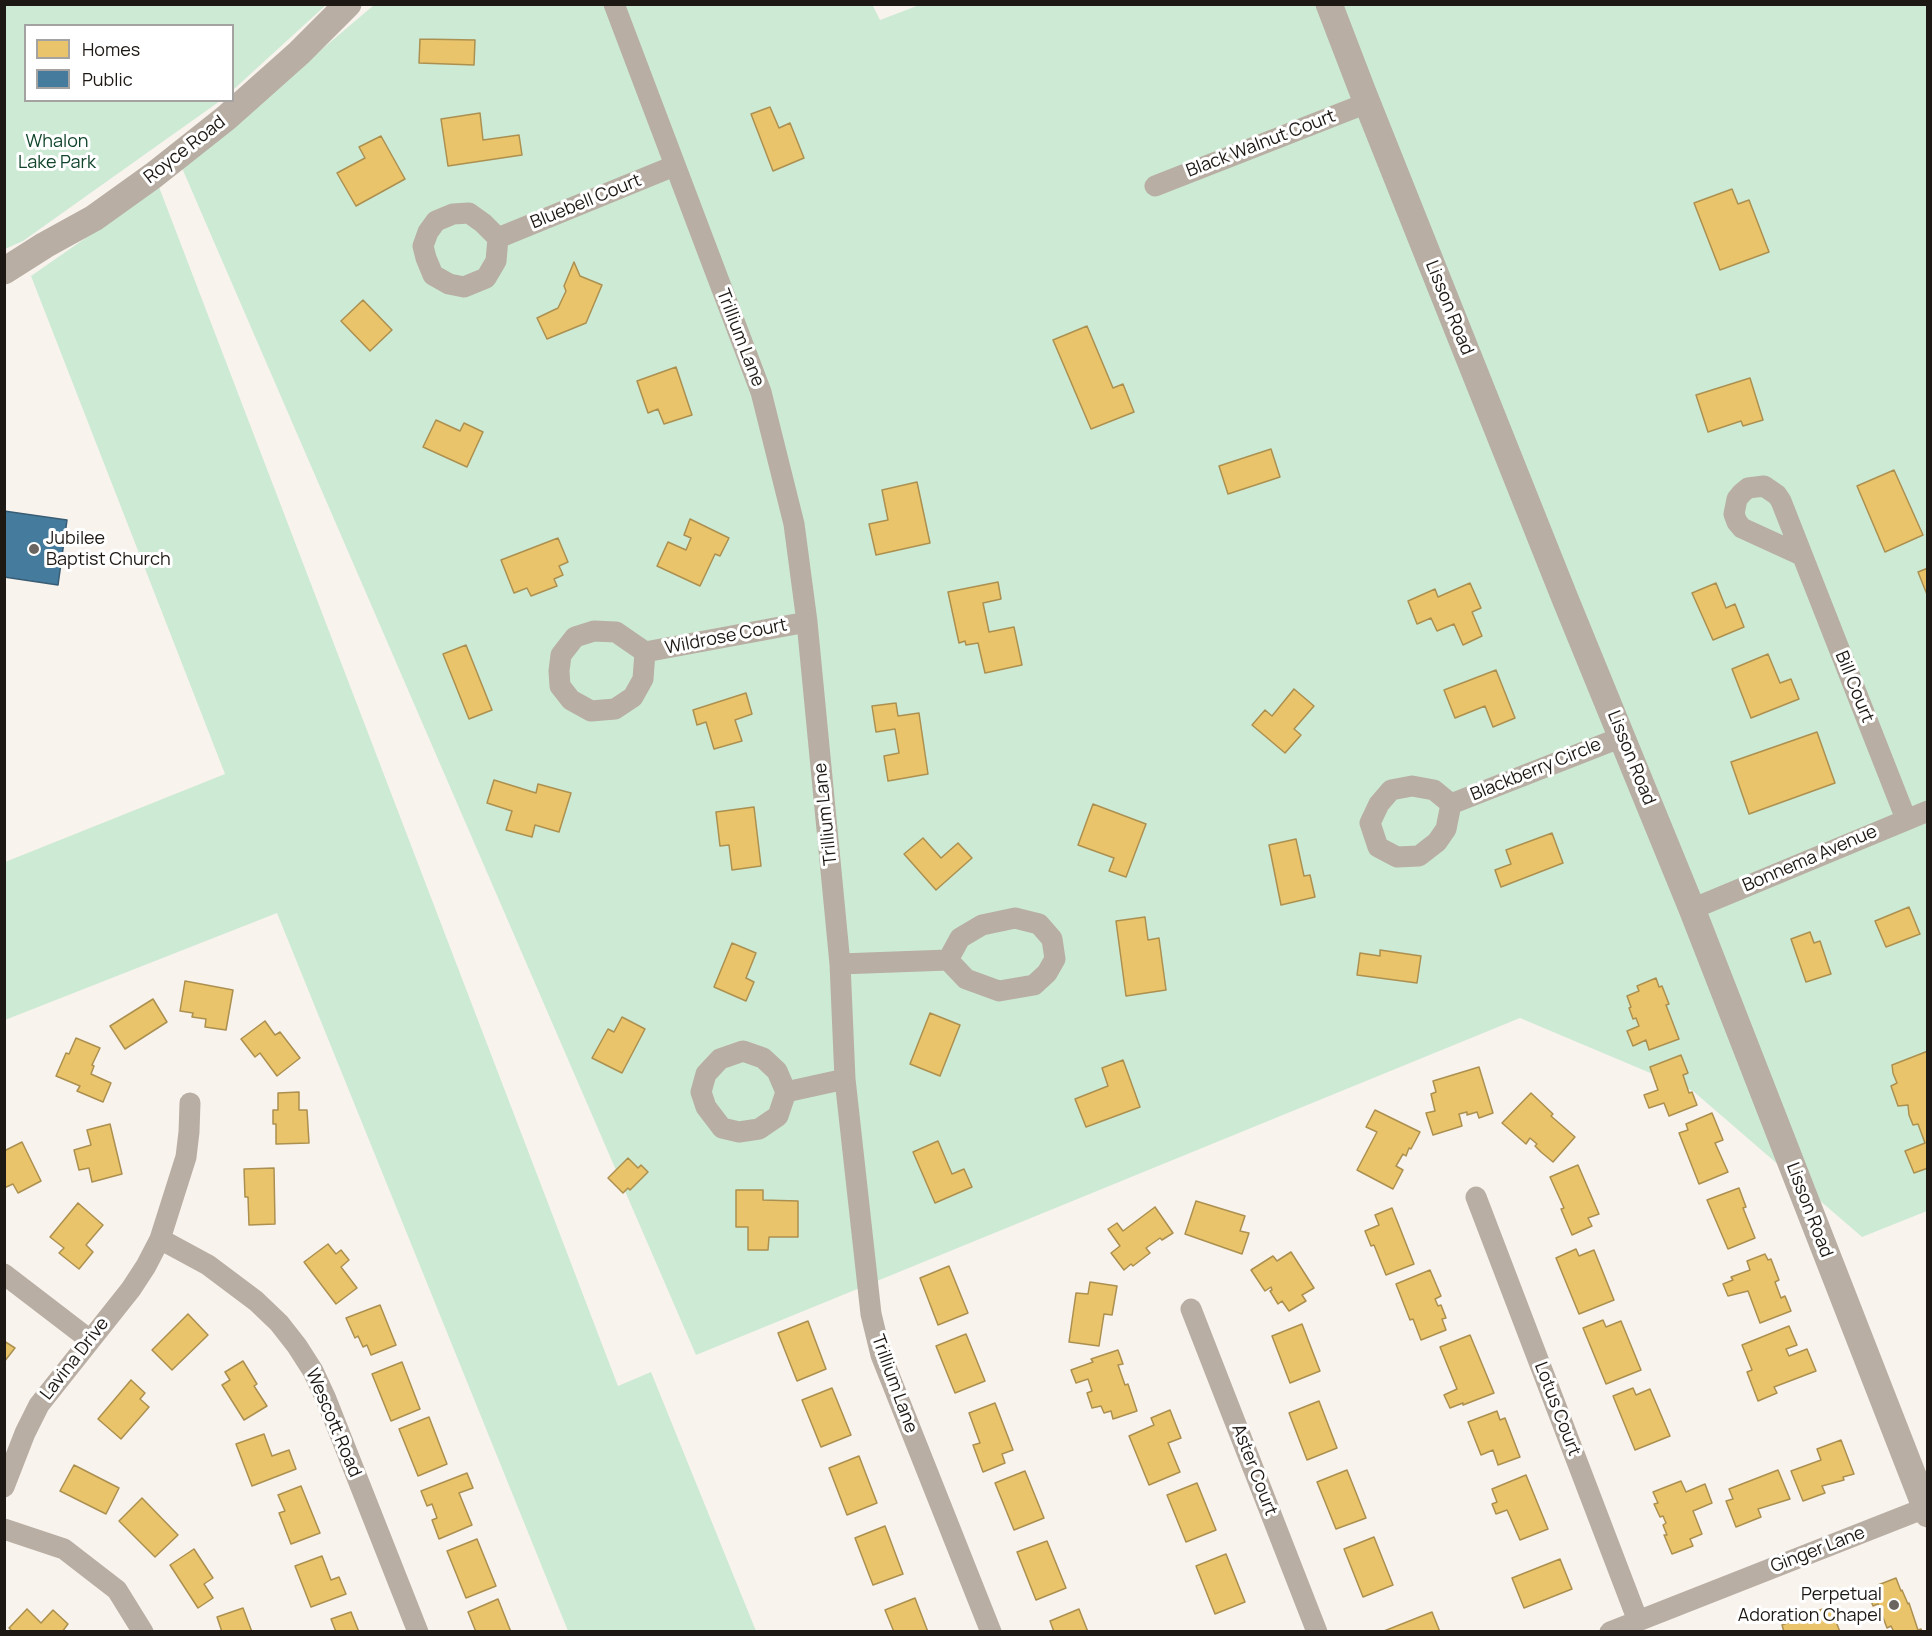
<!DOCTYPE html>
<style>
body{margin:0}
#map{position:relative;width:1932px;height:1636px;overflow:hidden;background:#f9f3ee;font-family:Manrope,sans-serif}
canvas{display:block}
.frame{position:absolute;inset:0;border:6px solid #1d1814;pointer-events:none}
.legend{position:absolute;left:24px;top:24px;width:210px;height:78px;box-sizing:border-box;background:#fff;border:2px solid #a5a3a1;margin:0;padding:8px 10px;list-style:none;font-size:18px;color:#1d1814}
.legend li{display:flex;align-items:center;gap:12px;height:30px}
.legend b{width:30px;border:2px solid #a5a3a1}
</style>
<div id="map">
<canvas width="1932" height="1636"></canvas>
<div class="frame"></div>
<ul class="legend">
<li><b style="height:16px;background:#e9c46a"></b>Homes</li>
<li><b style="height:16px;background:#457b9d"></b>Public</li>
</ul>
</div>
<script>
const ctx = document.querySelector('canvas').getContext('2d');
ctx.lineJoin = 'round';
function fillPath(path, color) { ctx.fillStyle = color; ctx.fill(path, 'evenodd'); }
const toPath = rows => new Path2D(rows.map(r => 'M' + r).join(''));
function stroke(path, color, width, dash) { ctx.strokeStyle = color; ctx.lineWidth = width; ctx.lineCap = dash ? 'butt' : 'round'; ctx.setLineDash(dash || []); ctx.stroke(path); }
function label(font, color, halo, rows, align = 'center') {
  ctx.font = font + ' Manrope,sans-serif'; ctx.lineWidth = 6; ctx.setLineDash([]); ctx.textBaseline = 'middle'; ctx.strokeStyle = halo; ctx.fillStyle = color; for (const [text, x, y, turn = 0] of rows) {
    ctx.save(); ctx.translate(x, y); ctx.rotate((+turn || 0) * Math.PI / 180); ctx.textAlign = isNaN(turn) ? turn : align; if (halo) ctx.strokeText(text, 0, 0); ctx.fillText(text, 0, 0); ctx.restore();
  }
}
fillPath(toPath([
 [872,4,880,20,922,4,1927,5,1927,1211,1862,1237,1693,1091,1520,1018,696,1355,182,168,374,5],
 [4,5,5,4,326,5,233,90,232,26,26,26,26,100,220,101,23,241,5,249],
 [159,187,618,1386,651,1372,756,1631,568,1631,277,913,5,1020,5,862,225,774,31,276]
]), '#cdead5');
const homes = toPath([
 [420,39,475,40,474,65,419,63,420,39],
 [770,107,779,128,790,123,804,158,773,171,751,114,770,107],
 [480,113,483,140,519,135,522,155,448,166,441,119,480,113],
 [381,136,405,179,356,206,337,173,365,158,359,147,381,136],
 [1732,189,1738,204,1749,200,1769,252,1720,270,1694,203,1732,189],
 [574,262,580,276,602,285,586,323,547,339,537,318,558,308,566,291,564,286,574,262],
 [363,300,392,330,370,351,341,321,363,300],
 [1087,326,1113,388,1123,384,1134,412,1091,429,1053,340,1087,326],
 [676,367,692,415,664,424,658,409,648,413,637,381,676,367],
 [1750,378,1763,420,1743,426,1741,421,1708,432,1696,395,1750,378],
 [436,420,460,431,464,423,483,432,467,467,423,447,436,420],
 [1271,449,1280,477,1228,494,1219,466,1271,449],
 [1894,470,1923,535,1885,552,1857,486,1894,470],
 [917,482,930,543,876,555,869,524,888,520,882,490,917,482],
 [690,519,729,538,720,556,715,554,700,586,657,566,668,542,686,550,691,538,684,535,690,519],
 [558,538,568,562,559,566,563,575,554,579,557,586,531,596,527,588,514,593,501,560,558,538],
 [1928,568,1928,597,1918,572,1928,568],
 [998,582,1001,599,983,603,989,632,1014,627,1022,665,985,673,978,643,966,645,965,641,959,643,948,592,998,582],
 [1470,583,1481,608,1472,612,1482,636,1463,645,1454,624,1437,631,1431,618,1417,624,1408,601,1435,589,1438,597,1470,583],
 [1716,583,1726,608,1735,604,1744,627,1713,640,1692,593,1716,583],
 [466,645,492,710,469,719,443,654,466,645],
 [1768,654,1780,683,1791,679,1799,699,1751,718,1732,669,1768,654],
 [1496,670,1515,718,1493,727,1485,706,1455,718,1444,690,1496,670],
 [1294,689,1314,706,1294,729,1301,735,1285,753,1252,725,1265,710,1272,716,1294,689],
 [746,693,752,714,735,720,742,741,714,749,706,722,697,725,693,710,746,693],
 [896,703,898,716,919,713,928,774,888,781,884,756,899,753,895,729,876,732,872,706,896,703],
 [1817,732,1835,783,1749,814,1731,762,1817,732],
 [494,780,536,793,538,784,571,793,559,832,535,825,532,837,506,830,512,811,487,803,494,780],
 [1093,804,1146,824,1126,877,1109,871,1114,858,1078,845,1093,804],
 [754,807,761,866,732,870,729,845,720,846,716,812,754,807],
 [1552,833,1563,863,1501,887,1495,870,1511,864,1506,850,1552,833],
 [923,838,941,858,958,843,972,858,936,890,904,854,923,838],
 [1296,839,1304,876,1310,875,1315,897,1281,905,1269,845,1296,839],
 [1909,907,1920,934,1886,947,1875,921,1909,907],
 [1145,917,1148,940,1159,938,1166,990,1126,996,1116,921,1145,917],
 [1810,932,1814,943,1820,941,1831,974,1806,982,1791,939,1810,932],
 [732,943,756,953,746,978,754,982,746,1001,714,987,732,943],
 [1380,950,1421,956,1417,983,1357,975,1360,953,1380,956,1380,950],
 [1656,978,1659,987,1662,986,1669,1004,1666,1005,1679,1039,1649,1050,1646,1040,1633,1046,1627,1031,1639,1026,1636,1018,1633,1019,1629,1008,1631,1007,1627,996,1639,991,1637,986,1656,978],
 [185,981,233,990,226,1030,205,1027,206,1019,192,1017,193,1013,180,1011,185,981],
 [153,999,167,1022,125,1049,110,1026,153,999],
 [930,1013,960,1025,940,1076,910,1064,930,1013],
 [622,1017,645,1029,622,1073,592,1058,608,1029,614,1032,622,1017],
 [265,1021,275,1035,280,1032,300,1058,277,1076,260,1053,255,1057,241,1039,265,1021],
 [76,1038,100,1048,92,1065,94,1066,91,1074,111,1083,103,1102,77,1091,80,1086,56,1076,66,1053,69,1054,76,1038],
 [1928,1051,1928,1168,1914,1173,1905,1151,1925,1143,1918,1124,1913,1125,1909,1115,1908,1105,1898,1106,1891,1086,1897,1083,1893,1073,1892,1065,1928,1051],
 [1681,1055,1688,1073,1683,1075,1689,1093,1692,1092,1697,1105,1669,1116,1664,1103,1649,1108,1644,1095,1658,1090,1650,1067,1681,1055],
 [1123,1060,1140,1107,1086,1127,1075,1099,1108,1086,1102,1068,1123,1060],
 [1479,1067,1493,1113,1479,1118,1477,1112,1467,1115,1467,1112,1459,1114,1462,1126,1433,1135,1426,1113,1435,1111,1431,1094,1436,1092,1433,1081,1479,1067],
 [299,1092,299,1110,307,1110,309,1143,276,1144,276,1124,273,1124,273,1110,278,1110,278,1093,299,1092],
 [1531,1093,1553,1114,1551,1116,1575,1137,1553,1162,1541,1152,1535,1146,1537,1144,1530,1138,1526,1144,1502,1123,1531,1093],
 [1375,1110,1420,1132,1411,1149,1409,1148,1406,1156,1403,1154,1396,1166,1403,1170,1393,1189,1357,1170,1377,1132,1366,1127,1375,1110],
 [1712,1113,1723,1140,1715,1143,1728,1172,1699,1184,1679,1133,1688,1130,1686,1124,1712,1113],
 [110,1124,122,1174,92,1182,89,1168,79,1170,74,1150,91,1145,87,1130,110,1124],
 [938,1141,952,1174,964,1169,972,1187,935,1203,913,1152,938,1141],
 [22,1142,41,1181,18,1193,13,1184,4,1188,4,1151,22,1142],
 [628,1158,638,1168,641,1165,648,1172,630,1190,628,1188,623,1193,608,1178,628,1158],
 [1578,1165,1599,1214,1588,1218,1592,1226,1572,1235,1561,1209,1564,1208,1550,1177,1578,1165],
 [274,1168,275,1224,249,1225,248,1197,245,1197,244,1169,274,1168],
 [1739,1188,1746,1207,1743,1208,1755,1238,1728,1249,1707,1200,1739,1188],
 [736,1190,763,1190,763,1200,798,1201,798,1237,769,1237,768,1250,748,1250,748,1227,736,1227,736,1190],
 [1196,1201,1245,1216,1240,1231,1249,1233,1242,1254,1185,1234,1196,1201],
 [78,1203,103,1225,86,1245,93,1252,79,1269,59,1253,64,1248,50,1237,78,1203],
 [1155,1207,1173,1233,1162,1240,1160,1238,1146,1248,1150,1253,1133,1266,1131,1264,1124,1270,1111,1253,1120,1246,1108,1229,1117,1223,1123,1231,1155,1207],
 [1392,1208,1414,1264,1386,1275,1374,1245,1371,1246,1365,1231,1379,1225,1375,1215,1392,1208],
 [328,1244,336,1254,341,1250,349,1260,341,1267,357,1288,336,1304,304,1262,328,1244],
 [1576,1249,1579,1256,1594,1250,1614,1300,1579,1314,1556,1258,1576,1249],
 [1291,1252,1314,1288,1302,1295,1306,1301,1289,1311,1282,1301,1278,1304,1270,1291,1272,1290,1271,1287,1265,1291,1251,1270,1273,1256,1277,1261,1291,1252],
 [1765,1254,1768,1260,1771,1259,1779,1280,1775,1282,1781,1298,1785,1296,1791,1311,1760,1323,1748,1291,1728,1296,1723,1284,1733,1280,1731,1277,1750,1270,1747,1261,1765,1254],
 [949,1266,968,1313,938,1325,920,1278,949,1266],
 [1430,1270,1441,1296,1435,1299,1438,1306,1441,1305,1446,1318,1442,1319,1446,1330,1421,1340,1413,1319,1410,1320,1396,1284,1430,1270],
 [1090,1282,1117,1286,1112,1315,1104,1314,1099,1346,1069,1342,1076,1293,1088,1294,1090,1282],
 [380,1305,396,1345,371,1355,367,1345,363,1347,358,1336,355,1338,346,1318,380,1305],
 [188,1314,208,1335,172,1370,152,1350,188,1314],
 [1603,1320,1606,1327,1621,1321,1641,1370,1606,1384,1583,1328,1603,1320],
 [808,1321,826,1369,797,1381,778,1333,808,1321],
 [1302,1324,1320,1371,1290,1383,1272,1336,1302,1324],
 [1789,1326,1797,1345,1786,1349,1789,1356,1807,1349,1816,1371,1774,1387,1777,1393,1758,1401,1747,1372,1752,1370,1742,1345,1789,1326],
 [966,1334,985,1381,955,1393,936,1346,966,1334],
 [1470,1335,1494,1393,1463,1405,1463,1403,1450,1408,1444,1395,1457,1389,1440,1347,1470,1335],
 [4,1341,15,1348,4,1362,4,1341],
 [1118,1350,1123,1364,1118,1365,1125,1385,1128,1384,1137,1411,1113,1419,1111,1411,1104,1413,1101,1406,1092,1408,1087,1393,1092,1391,1088,1379,1076,1383,1071,1370,1093,1362,1091,1359,1118,1350],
 [243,1361,257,1384,254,1386,267,1406,244,1420,222,1385,230,1380,225,1372,243,1361],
 [402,1362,420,1409,391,1421,372,1374,402,1362],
 [131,1380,145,1393,140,1399,149,1407,121,1439,98,1419,131,1380],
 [832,1388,851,1435,821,1447,802,1400,832,1388],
 [1633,1388,1636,1395,1650,1389,1670,1436,1635,1450,1613,1396,1633,1388],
 [1319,1401,1337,1448,1307,1460,1289,1413,1319,1401],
 [995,1403,1013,1450,1002,1454,1005,1463,983,1472,973,1445,980,1443,969,1413,995,1403],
 [1170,1410,1181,1438,1168,1443,1180,1472,1149,1485,1129,1436,1154,1425,1151,1418,1170,1410],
 [1497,1411,1500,1420,1505,1418,1520,1457,1498,1465,1493,1450,1481,1455,1468,1422,1497,1411],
 [429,1417,447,1464,418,1476,399,1429,429,1417],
 [264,1434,272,1456,289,1450,296,1469,252,1486,236,1444,264,1434],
 [1841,1440,1854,1474,1843,1477,1844,1480,1822,1486,1825,1493,1803,1501,1791,1471,1821,1460,1817,1449,1841,1440],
 [859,1456,877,1503,847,1515,829,1468,859,1456],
 [74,1465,119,1488,106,1514,60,1491,74,1465],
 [1347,1470,1366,1518,1336,1529,1317,1482,1347,1470],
 [1778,1470,1790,1499,1758,1509,1761,1517,1736,1527,1726,1501,1733,1499,1729,1489,1778,1470],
 [1025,1471,1044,1518,1014,1530,995,1483,1025,1471],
 [467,1473,473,1488,459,1493,472,1525,439,1539,432,1520,437,1518,432,1504,427,1506,421,1491,467,1473],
 [1526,1475,1548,1529,1520,1540,1507,1510,1496,1514,1492,1504,1497,1502,1492,1489,1526,1475],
 [1681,1481,1686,1492,1705,1484,1712,1503,1693,1511,1702,1534,1690,1539,1693,1546,1672,1554,1664,1535,1667,1535,1663,1525,1666,1523,1663,1516,1660,1517,1654,1504,1658,1503,1653,1492,1681,1481],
 [1197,1483,1216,1530,1186,1542,1167,1495,1197,1483],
 [301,1486,320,1533,291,1544,279,1513,285,1511,278,1495,301,1486],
 [142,1498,178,1535,155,1557,119,1521,142,1498],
 [885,1526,903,1574,873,1585,855,1538,885,1526],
 [1374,1537,1393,1585,1363,1597,1344,1549,1374,1537],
 [477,1539,496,1586,466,1598,447,1551,477,1539],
 [1047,1541,1066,1588,1036,1600,1017,1552,1047,1541],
 [194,1549,213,1578,204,1584,213,1598,198,1608,170,1565,194,1549],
 [1226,1554,1245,1602,1215,1614,1196,1566,1226,1554],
 [322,1556,331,1580,339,1577,346,1594,311,1607,295,1566,322,1556],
 [1560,1559,1572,1589,1524,1608,1512,1578,1560,1559],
 [1896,1578,1901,1591,1902,1590,1908,1604,1909,1603,1918,1630,1921,1629,1922,1632,1894,1632,1891,1626,1887,1628,1878,1604,1873,1606,1868,1593,1880,1588,1878,1585,1896,1578],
 [915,1598,928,1632,894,1632,885,1610,915,1598],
 [498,1599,511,1632,476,1632,468,1612,498,1599],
 [1830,1606,1840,1632,1784,1632,1782,1625,1830,1606],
 [243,1608,252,1632,222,1632,217,1617,243,1608],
 [27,1609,41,1623,53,1610,68,1624,62,1632,13,1632,9,1628,27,1609],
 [1079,1609,1088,1632,1054,1632,1050,1621,1079,1609],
 [351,1612,359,1632,336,1632,331,1619,351,1612],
 [1432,1612,1440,1632,1384,1632,1384,1631,1432,1612]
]);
fillPath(homes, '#e9c46a');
stroke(homes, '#ac9050', 1.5);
const public = toPath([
 [4,511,67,520,58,585,4,577,4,511]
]);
fillPath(public, '#457b9d');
stroke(public, '#395d74', 1.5);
stroke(toPath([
 [614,4,761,392,794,524,807,622,840,964,845,1079,871,1314,881,1355,991,1632],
 [1155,186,1367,103],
 [498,238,496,261,486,278,464,287,449,284,433,275,426,258,423,246,428,232,436,221,453,214,469,213,483,223,498,238,674,166],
 [1801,555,1742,528,1737,522,1734,514,1737,499,1742,493,1748,488,1764,486,1777,495,1781,501,1906,819],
 [645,652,616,632,594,631,575,637,561,655,559,671,560,686,571,700,591,711,615,709,633,697,643,679,645,652,807,622],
 [1451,804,1434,790,1412,786,1391,790,1379,804,1370,823,1378,847,1397,857,1419,856,1437,842,1446,829,1451,804,1622,737],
 [1692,909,1928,811],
 [840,964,948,960,966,979,999,991,1034,985,1047,973,1055,959,1052,939,1039,924,1015,918,982,925,960,938,948,960],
 [786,1092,777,1071,763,1058,743,1051,720,1059,706,1074,701,1092,706,1107,722,1128,739,1132,759,1129,778,1116,786,1092,845,1079],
 [1476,1197,1638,1621],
 [160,1239,208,1265,256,1301,279,1323,297,1346,313,1371,326,1399,418,1632],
 [4,1274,90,1340],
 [1191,1309,1317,1632],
 [4,1487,25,1433,39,1405,131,1289,146,1266,160,1239,186,1157,189,1132,190,1103],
 [4,1529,64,1549,117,1590,143,1632],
 [1610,1632,1925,1508]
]), '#b8aea3', 21);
stroke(toPath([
 [1329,4,1362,90,1566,601,1692,909,1928,1514],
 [4,271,45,245,94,218,154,175,226,118,299,53,348,4]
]), '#b8aea3', 27);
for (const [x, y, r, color] of [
 [34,549,6,"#6a6560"],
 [1894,1605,6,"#6a6560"]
]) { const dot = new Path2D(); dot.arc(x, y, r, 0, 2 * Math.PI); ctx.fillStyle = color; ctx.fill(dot); stroke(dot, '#fff', 2); }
label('18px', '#11452c', '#fff', [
 ["Whalon",57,142],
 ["Lake Park",57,163]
]);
label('18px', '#1d1814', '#fff', [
 ["Black Walnut Court",1261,144,-21],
 ["Royce Road",185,150,-38],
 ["Bluebell Court",586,202,-22],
 ["Lisson Road",1449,308,68],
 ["Trillium Lane",740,338,69],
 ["Wildrose Court",726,637,-11],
 ["Bill Court",1854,687,68],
 ["Lisson Road",1631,758,68],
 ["Blackberry Circle",1536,770,-22],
 ["Trillium Lane",826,814,-96],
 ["Bonnema Avenue",1810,859,-23],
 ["Lisson Road",1809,1210,69],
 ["Lavina Drive",75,1359,-52],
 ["Trillium Lane",894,1384,70],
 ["Lotus Court",1557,1409,69],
 ["Wescott Road",333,1423,67],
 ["Aster Court",1254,1470,69],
 ["Ginger Lane",1818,1550,-21]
]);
label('18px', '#1d1814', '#fff', [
 ["Jubilee",46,539],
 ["Baptist Church",46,560],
 ["Perpetual",1882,1595,"right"],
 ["Adoration Chapel",1882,1616,"right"]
], 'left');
</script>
